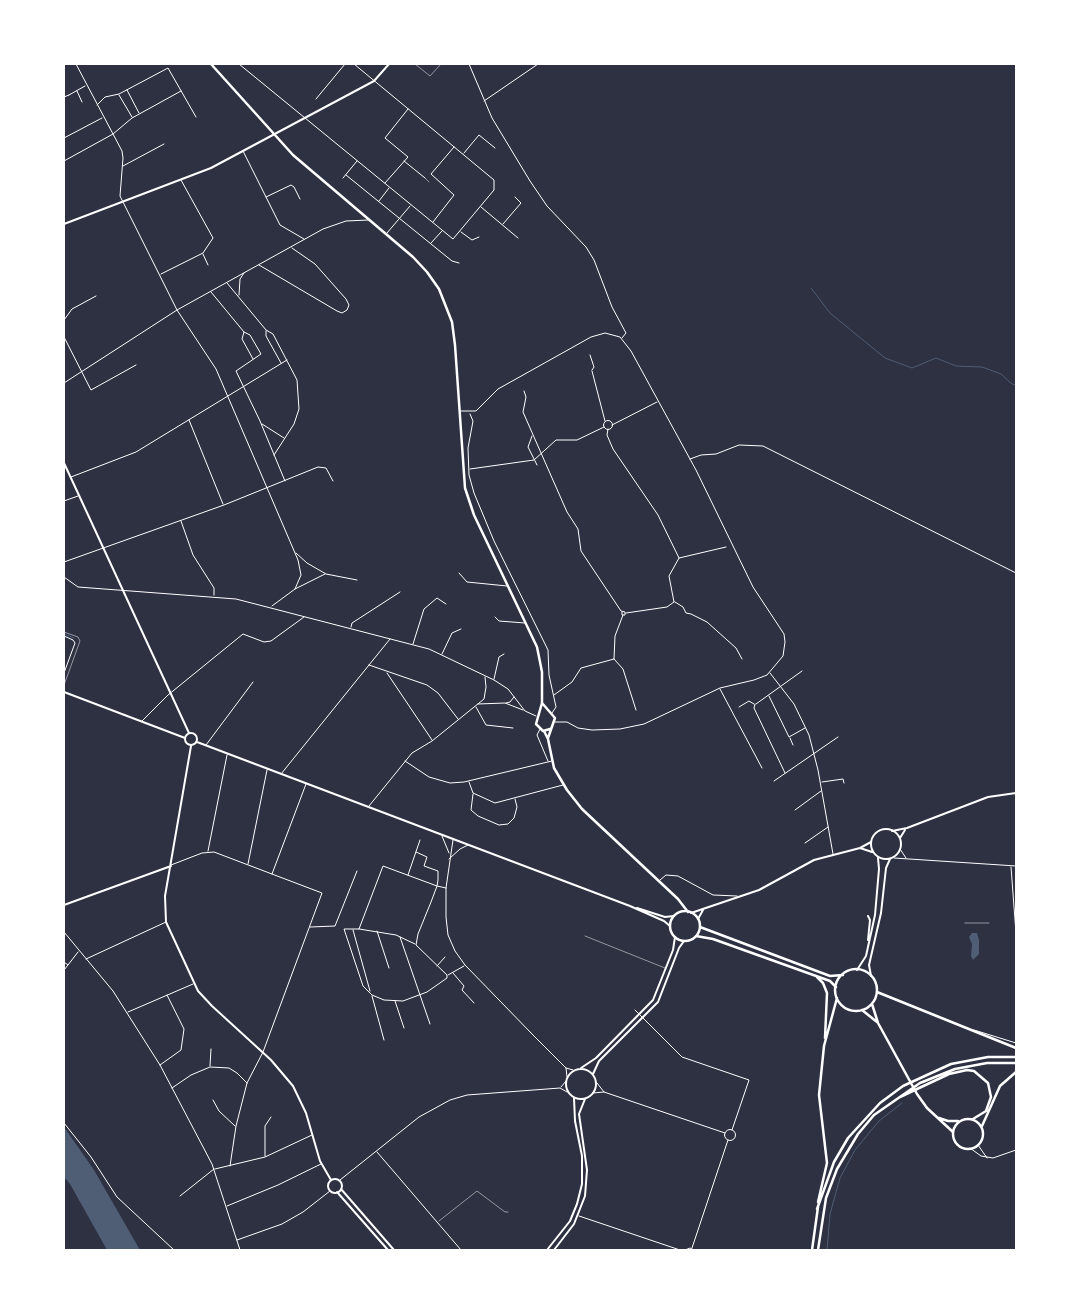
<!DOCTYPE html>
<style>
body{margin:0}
#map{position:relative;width:1080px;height:1314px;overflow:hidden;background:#2d3142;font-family:Mulish,sans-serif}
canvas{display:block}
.frame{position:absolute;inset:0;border:65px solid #fff;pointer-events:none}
</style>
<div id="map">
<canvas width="1080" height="1314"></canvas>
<div class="frame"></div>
</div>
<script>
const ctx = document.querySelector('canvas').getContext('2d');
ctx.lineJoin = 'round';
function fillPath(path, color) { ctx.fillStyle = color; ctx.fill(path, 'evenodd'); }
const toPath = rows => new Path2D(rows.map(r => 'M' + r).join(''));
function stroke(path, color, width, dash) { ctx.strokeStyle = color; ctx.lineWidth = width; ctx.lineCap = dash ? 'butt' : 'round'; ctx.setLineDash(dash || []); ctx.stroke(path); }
fillPath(toPath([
 [972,933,977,933,979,940,979,954,973,960,971,956,972,944,969,937],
 [64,1127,94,1170,140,1250,107,1250,70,1184,64,1177]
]), '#4f5d75');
stroke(toPath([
 [811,288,830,313,885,358,912,368,936,358,956,366,982,367,1001,374,1012,384,1016,385],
 [64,634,74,638],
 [827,1250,830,1214,840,1178,855,1150,879,1121,902,1103]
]), '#4f5d75', 1);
stroke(toPath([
 [415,64,430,76,441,64],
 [425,178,429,182],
 [64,632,78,637,80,641,64,685],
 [965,923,989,923],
 [585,936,665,968],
 [439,1221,477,1191,505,1212,508,1212]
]), '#fff', 0.5);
stroke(toPath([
 [64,97,69,95],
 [590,355,594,367,592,370]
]), '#fff', 1);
stroke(toPath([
 [76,64,122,151,123,158,120,196,177,310,216,369,298,560,301,575,295,589],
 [239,64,453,239,494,190,494,180,354,64],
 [469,64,492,118,530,181,547,206,586,247,594,260,612,307,626,333,622,338],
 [127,90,139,113],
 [77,91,82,102],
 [69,95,85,86],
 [119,95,132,117],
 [316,99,345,64],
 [484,101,538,64],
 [97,105,105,97,119,94,168,68,196,117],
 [64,138,102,118],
 [243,151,280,225,304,239],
 [464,153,479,135,495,148],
 [64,161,113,134,132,118,181,91],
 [404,161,425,178],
 [123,166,164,144],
 [346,175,452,261,459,263],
 [343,178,357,161],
 [385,183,408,157,385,138,408,109],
 [266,197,291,185,294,187,300,199],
 [379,201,389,188],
 [481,207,518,238],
 [433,222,454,195,431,174,454,147],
 [503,224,521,203,515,197],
 [461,232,472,240,479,237],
 [387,233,410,206],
 [431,243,442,231],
 [203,254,208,265],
 [259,265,337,311,342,313,347,310,349,305,346,299,315,264,292,248],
 [161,274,203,253,213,238,181,180],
 [227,283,266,330,273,334,297,380,299,409,294,424,274,455],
 [211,292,244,332,242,339,253,359],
 [239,295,240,279,244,273],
 [64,320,72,309,96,296],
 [266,331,266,336,281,363],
 [244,332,250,335,261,354,236,371,260,421,285,481],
 [64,337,91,390,136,365],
 [592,371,605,421],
 [64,383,177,310,323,229,346,221,369,220],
 [524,391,526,397,523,412,567,512,578,529,581,551,621,611,625,612,625,615,622,615,622,612],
 [460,411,476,411,498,389,591,337,605,333,620,337,631,351,696,470,753,587,784,634,785,642,783,656,767,675,754,680,720,688,644,724,620,729,592,730,578,728,567,722,555,722],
 [470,414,473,421,468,448,469,475,474,493,494,541,548,650,549,675,556,707,552,713],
 [189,420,223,504],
 '603.5 425a4.5 4.5 0 1 1 9 0a4.5 4.5 0 1 1-9 0Z',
 [262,424,284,438],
 [612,425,657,402],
 [608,429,607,435,613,449,658,515,679,558],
 [532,436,528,447,537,465],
 [690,459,701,455,716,454,739,445,763,446,1016,573],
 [470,469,534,460,556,440,577,440,604,427],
 [71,477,136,452,287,360],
 [64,501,78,496],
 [181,521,193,555,214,588,214,595],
 [296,553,307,563,326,574,357,580],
 [64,562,224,505,318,467,326,468,333,481],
 [459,573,467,582,507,586],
 [64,577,78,587,236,599,429,649,494,680,508,689,525,711,536,716],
 [674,602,669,576,679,558,726,547],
 [675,602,683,607,686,613,691,614,707,622,736,648,742,659],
 [272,606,295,589,325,574],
 [626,613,667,607,674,602],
 [495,617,499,621,525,623],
 [351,627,352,623,400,592],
 [64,636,73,640,75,643,64,673],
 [413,644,424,609,437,598,446,604],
 [442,654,452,633,461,629],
 [614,659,623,669,636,710],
 [369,665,427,685,438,693,458,719],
 [387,673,432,740],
 [770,673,794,704,809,735,818,770,833,854],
 [494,679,499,657,504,654],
 [720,689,762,768],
 [554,695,572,682,581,668,614,659,615,636,623,615],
 [769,696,789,737,805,728],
 [506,703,510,702,514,697],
 [478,704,505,703,523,710],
 [755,704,754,708,785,773],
 [756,704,802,671],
 [476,707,486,725,513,728],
 [739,707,749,701,754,704],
 [142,721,168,695,243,634,264,642,271,641,304,617],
 [540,729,537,735,548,761],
 [790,738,793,745],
 [206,745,253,682],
 [405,761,429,777,450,783,464,782,552,761],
 [281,774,390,639],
 [774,781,838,737],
 [469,782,473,793,495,803,563,785],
 [822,782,843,779,844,783],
 [473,794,471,810,478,816,499,825,508,824,514,818,517,807,515,799],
 [369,806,412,753,432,741,484,699,486,687,485,677],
 [795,810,821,791],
 [442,836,449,853],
 [453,840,446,888,446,917,448,935,455,951,465,965,534,1036,566,1068,573,1070],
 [805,843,828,827],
 [900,849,906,858],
 [208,851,227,755],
 [416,852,427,857,424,866,438,871,438,880,437,886,431,902,418,934,416,945,447,975,447,978,427,992,403,1001,384,1000,372,995,363,986,344,929,359,929,383,866,437,886,446,888],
 [894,858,1016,866],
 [449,859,460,849,468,845],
 [248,864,267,770],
 [171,865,202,853,214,852,322,893,263,1052,247,1083,236,1126,230,1166],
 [1011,867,1016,933],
 [272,874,306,784],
 [408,875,420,840],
 [660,880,666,875,678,876,713,895,737,896],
 [310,927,335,926,357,871],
 [359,929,396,935,415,944],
 [353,930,370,991],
 [377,931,389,968],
 [64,932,113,991,160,1065,212,1164,240,1250],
 [400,937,430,1024],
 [86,959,166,922],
 [64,962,68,965,78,952],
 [437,966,445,957],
 [64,970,68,965],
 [453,973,464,986,462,990,474,1003],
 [448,975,464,966],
 [372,996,384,1040],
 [395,1001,404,1028],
 [635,1010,682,1057,749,1080,732,1130],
 [128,1012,193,984],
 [974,1030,1016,1043],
 [160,1065,181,1050,184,1029,167,995],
 [210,1066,211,1049],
 [566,1068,567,1077],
 [597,1083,604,1092,725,1133],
 [561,1087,566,1081],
 [172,1088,191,1075,210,1067,229,1068,237,1073,247,1083],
 [593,1093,604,1092],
 [213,1100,219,1111,235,1126],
 [64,1123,91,1157,117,1197,174,1250],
 '724.5 1135a5.5 5.5 0 1 1 11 0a5.5 5.5 0 1 1-11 0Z',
 [978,1145,987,1158],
 [970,1148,981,1156,993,1158,1016,1150],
 [377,1152,461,1250],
 [265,1156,265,1126,271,1117],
 [215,1169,265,1157,312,1135],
 [340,1180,419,1117,450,1100,467,1095,560,1088,567,1092],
 [180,1196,214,1169],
 [227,1206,278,1185,321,1164],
 [579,1216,680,1250],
 [237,1240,282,1224,303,1212,330,1191],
 [692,1248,728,1140],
 [685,1250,690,1248,694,1250]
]), '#fff', 1);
stroke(toPath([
 [64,224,211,168,374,81,389,64],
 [64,463,189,733],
 [191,746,165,896,166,922,198,991,212,1006,271,1060,293,1086,306,1113,320,1161,331,1180],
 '871 844a15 15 0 1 1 30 0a15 15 0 1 1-30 0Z',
 [892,831,907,828,988,797,1016,793],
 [900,838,905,830],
 [860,848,872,852],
 [64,905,171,866],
 [691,913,759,890,814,860,860,848,871,842],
 [698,919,703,910],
 [868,940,870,920,868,916],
 [857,970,866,956,875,915,879,869,878,858],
 [871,976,869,965,881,913,886,868,890,859],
 [581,1068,596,1058,653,1000,673,950,675,937],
 '566 1084a15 15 0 1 1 30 0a15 15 0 1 1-30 0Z',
 [593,1074,599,1061,658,1002,679,948,684,941],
 '328 1186a7 7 0 1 1 14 0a7 7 0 1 1-14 0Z',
 [341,1189,394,1250],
 [337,1192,388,1250],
 [547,1250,570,1221,577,1204,582,1184,582,1156,575,1121,574,1098],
 [554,1250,574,1224,585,1196,587,1170,579,1114,585,1099]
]), '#fff', 2);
stroke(toPath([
 [64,692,185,738],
 '185 739a6 6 0 1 1 12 0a6 6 0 1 1-12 0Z',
 [197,742,630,906,664,921,670,926],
 [637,908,665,917,674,916]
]), '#fff', 2);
stroke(toPath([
 [211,64,293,155,413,257,427,272,439,289,452,322,455,345,465,488,474,515,537,647,542,672,542,703,536,724,543,731,550,729],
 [542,703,555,718,548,738],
 [544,731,548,739,554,768,567,790,582,809,678,899,688,912],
 '670 926a15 15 0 1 1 30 0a15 15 0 1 1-30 0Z',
 [700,927,830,976,843,975],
 [696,936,713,939,830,981,836,987],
 '835 990a21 21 0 1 1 42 0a21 21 0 1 1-42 0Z',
 [817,977,823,983,827,993,825,1038],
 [877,992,1016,1048],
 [872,1004,878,1023,917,1094,927,1108,953,1132],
 [862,1010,877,1022],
 [900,1097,949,1074,967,1070,974,1071,988,1083,991,1097,986,1111,973,1119],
 [939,1118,948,1121,958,1121],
 '953 1134a15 15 0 1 1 30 0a15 15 0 1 1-30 0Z',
 [982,1126,1000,1086,1016,1072],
 [818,1202,827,1163,819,1095,824,1046,837,998],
 [817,1209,834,1162,848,1138,880,1103,903,1086,951,1064,988,1057,1016,1057],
 [812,1250,818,1207],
 [818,1250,826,1198,837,1169,858,1134,874,1115,920,1083,955,1069,987,1063,1016,1063]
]), '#fff', 2.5);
</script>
